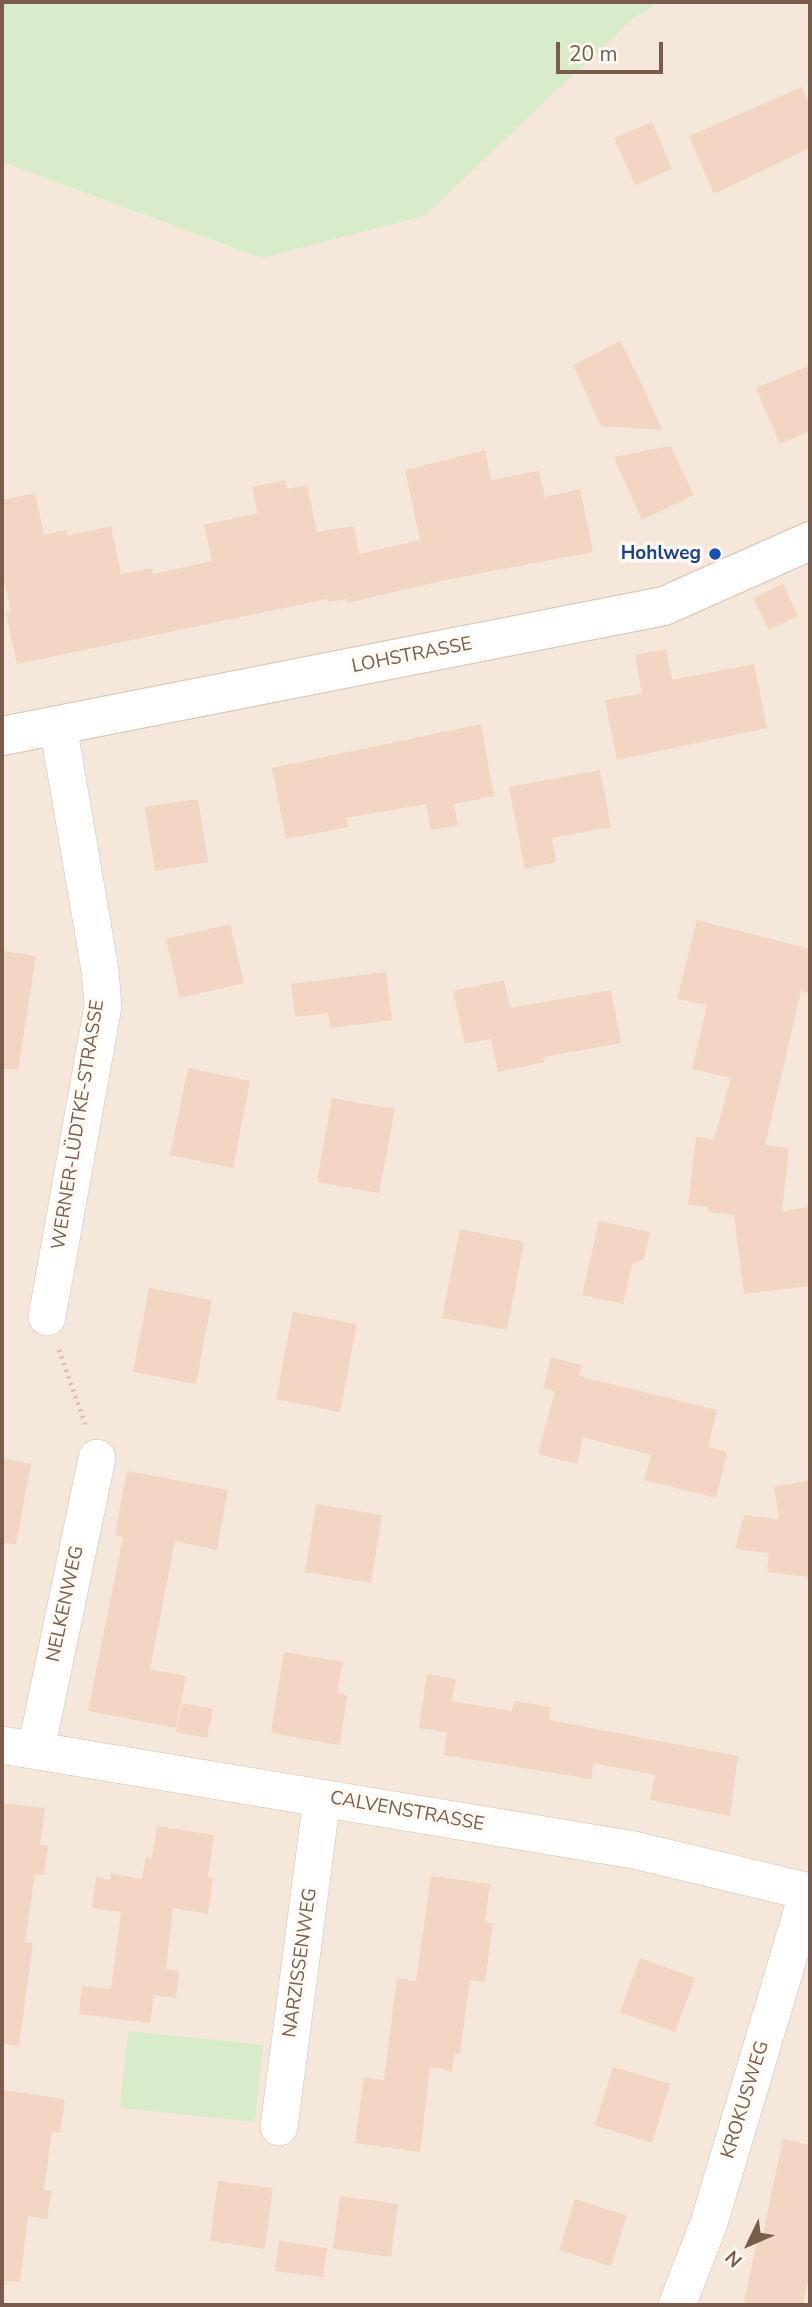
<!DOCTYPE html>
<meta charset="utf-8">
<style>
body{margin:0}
#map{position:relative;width:812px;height:2307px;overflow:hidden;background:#fdf6ec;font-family:"Nunito Sans",sans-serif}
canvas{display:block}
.frame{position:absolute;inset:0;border:4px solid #7a5c4d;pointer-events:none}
.north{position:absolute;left:714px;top:2209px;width:70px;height:70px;-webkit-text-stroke:5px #fffaf3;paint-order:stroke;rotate:226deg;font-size:19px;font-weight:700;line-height:28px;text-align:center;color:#7a5c4d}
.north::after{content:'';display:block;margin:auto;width:24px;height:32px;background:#7a5c4d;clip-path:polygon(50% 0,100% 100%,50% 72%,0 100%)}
.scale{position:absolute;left:556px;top:42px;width:107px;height:32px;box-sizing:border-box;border:4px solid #7a5c4d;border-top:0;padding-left:9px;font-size:21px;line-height:24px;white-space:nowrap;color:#7a5c4d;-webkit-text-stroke:5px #fffaf3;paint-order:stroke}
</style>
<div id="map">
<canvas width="812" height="2307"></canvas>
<div class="frame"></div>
<div class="north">N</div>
<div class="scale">20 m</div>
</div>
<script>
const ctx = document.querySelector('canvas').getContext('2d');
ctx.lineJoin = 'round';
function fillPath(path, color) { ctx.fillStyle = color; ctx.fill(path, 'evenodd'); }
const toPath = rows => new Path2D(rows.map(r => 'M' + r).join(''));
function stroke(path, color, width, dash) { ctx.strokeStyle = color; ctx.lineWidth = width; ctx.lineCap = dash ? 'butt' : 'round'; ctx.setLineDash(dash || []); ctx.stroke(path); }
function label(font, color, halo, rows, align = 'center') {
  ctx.font = font + ' "Nunito Sans",sans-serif'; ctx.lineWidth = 7; ctx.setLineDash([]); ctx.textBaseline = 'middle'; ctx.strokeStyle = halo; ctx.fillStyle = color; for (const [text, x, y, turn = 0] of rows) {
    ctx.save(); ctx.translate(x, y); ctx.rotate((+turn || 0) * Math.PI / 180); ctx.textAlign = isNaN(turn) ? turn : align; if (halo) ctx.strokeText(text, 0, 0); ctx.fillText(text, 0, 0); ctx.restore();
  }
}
fillPath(toPath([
 [660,2,810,2,810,2305,2,2305,2,162,261,258]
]), '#f5e8da');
fillPath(toPath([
 [2,2,660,2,630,21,424,216,261,258,2,162],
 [128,2031,263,2045,255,2122,120,2108]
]), '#d8ecc9');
fillPath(toPath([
 [802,87,810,106,810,148,714,194,689,136],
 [652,122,672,169,635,185,614,138],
 [620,341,639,378,662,430,601,426,573,365],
 [810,365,810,431,780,444,756,388],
 [670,446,694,495,642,520,614,457],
 [485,450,491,480,539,471,545,497,580,489,593,552,450,579,347,603,347,599,328,602,327,599,17,664,6,613,11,612,2,570,2,500,35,493,44,535,66,530,67,536,111,526,121,574,152,568,153,574,212,561,204,525,258,513,252,487,285,480,287,489,307,485,317,532,354,526,359,554,420,540,405,470],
 [783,584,798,616,769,630,753,598],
 [666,649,672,680,754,664,767,728,617,760,605,700,642,693,635,655],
 [481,724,494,796,454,804,458,825,431,830,426,804,346,818,348,827,286,839,272,768],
 [600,770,611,827,552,838,556,862,525,869,509,787],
 [198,799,208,862,155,871,145,807],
 [697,920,810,949,810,993,801,991,765,1145,789,1148,782,1211,810,1207,810,1286,744,1294,734,1215,708,1212,709,1207,688,1205,696,1137,714,1139,731,1078,692,1069,707,1005,677,999],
 [230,924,244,983,180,998,166,939],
 [2,951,36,956,18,1070,2,1069],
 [386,972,392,1020,331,1028,328,1013,295,1017,291,984],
 [504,980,510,1008,611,990,621,1043,543,1057,544,1062,498,1072,491,1039,465,1044,453,991],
 [188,1068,250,1081,233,1168,170,1155],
 [332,1098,395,1109,379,1193,317,1182],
 [599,1221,650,1232,643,1260,632,1264,623,1304,582,1295],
 [460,1229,524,1242,507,1330,442,1318],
 [149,1288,212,1300,196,1384,133,1372],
 [293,1312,357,1324,340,1412,276,1399],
 [551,1357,582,1365,579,1376,717,1410,708,1447,727,1452,716,1498,644,1480,651,1455,583,1437,577,1464,538,1454,555,1391,543,1389],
 [2,1458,31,1464,16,1544,2,1543],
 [127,1471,228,1490,217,1550,175,1541,150,1669,186,1676,176,1728,88,1711,123,1537,115,1535],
 [810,1480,810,1577,767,1572,769,1553,735,1549,744,1515,779,1519,774,1487],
 [316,1504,382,1515,371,1583,305,1572],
 [284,1652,343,1662,337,1693,347,1695,340,1745,271,1733],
 [427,1674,456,1679,452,1701,512,1711,514,1701,551,1707,549,1720,738,1756,730,1816,650,1800,655,1775,594,1763,591,1779,444,1755,447,1732,419,1728],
 [182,1703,213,1709,207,1738,176,1732],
 [2,1803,45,1808,40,1845,48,1846,44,1875,35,1874,25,1942,33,1943,19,2046,2,2044],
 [157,1826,214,1835,208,1877,213,1878,208,1914,173,1908,166,1969,179,1971,176,1998,154,1995,150,2023,79,2014,82,1986,111,1989,121,1912,92,1908,96,1877,110,1880,111,1873,142,1879,146,1857,152,1859],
 [431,1876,490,1884,485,1922,493,1923,485,1982,470,1980,460,2054,454,2053,452,2071,430,2067,420,2152,355,2143,364,2077,384,2080,397,1978,416,1981],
 [640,1958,695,1978,675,2032,620,2012],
 [613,2067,670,2084,652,2143,595,2125],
 [2,2090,65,2099,60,2133,52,2132,44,2190,52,2191,47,2219,28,2216,20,2282,2,2281],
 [783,2139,810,2145,810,2271,803,2305,761,2305,744,2302,757,2242,761,2243],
 [218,2181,273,2188,265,2249,210,2241],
 [340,2196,398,2204,391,2257,333,2249],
 [575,2199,627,2216,611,2266,559,2250],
 [279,2241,327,2248,323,2277,275,2271]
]), '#f3d5c3');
const street = toPath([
 [47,1317,103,1006,100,970,58,725],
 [2,1745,634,1850,810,1892],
 [36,1750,97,1458],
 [279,2127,322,1798],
 [677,2305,709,2223,808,1892]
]);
const secondary = toPath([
 [2,736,664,606,810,541]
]);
stroke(street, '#d1beb0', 38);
stroke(secondary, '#d6c0b0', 40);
stroke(toPath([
 [59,1350,85,1424]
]), '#d9b8a5', 4.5, [2, 5]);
stroke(street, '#fff', 37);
stroke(secondary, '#fff', 38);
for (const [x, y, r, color] of [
 [715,554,7,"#1a4fb4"]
]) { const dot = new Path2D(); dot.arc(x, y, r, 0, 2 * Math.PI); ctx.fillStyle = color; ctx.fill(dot); stroke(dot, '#fffaf3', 2.5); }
label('bold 19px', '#164399', '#fffaf3', [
 ["Hohlweg",701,554]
], 'right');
label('19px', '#7a5c4d', '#fffaf3', [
 ["LOHSTRASSE",412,656,-11],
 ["WERNER-LÜDTKE-STRASSE",79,1125,-81],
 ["NELKENWEG",66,1604,-78],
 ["CALVENSTRASSE",407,1812,10],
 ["NARZISSENWEG",301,1963,-82],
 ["KROKUSWEG",746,2100,-73]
]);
</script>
